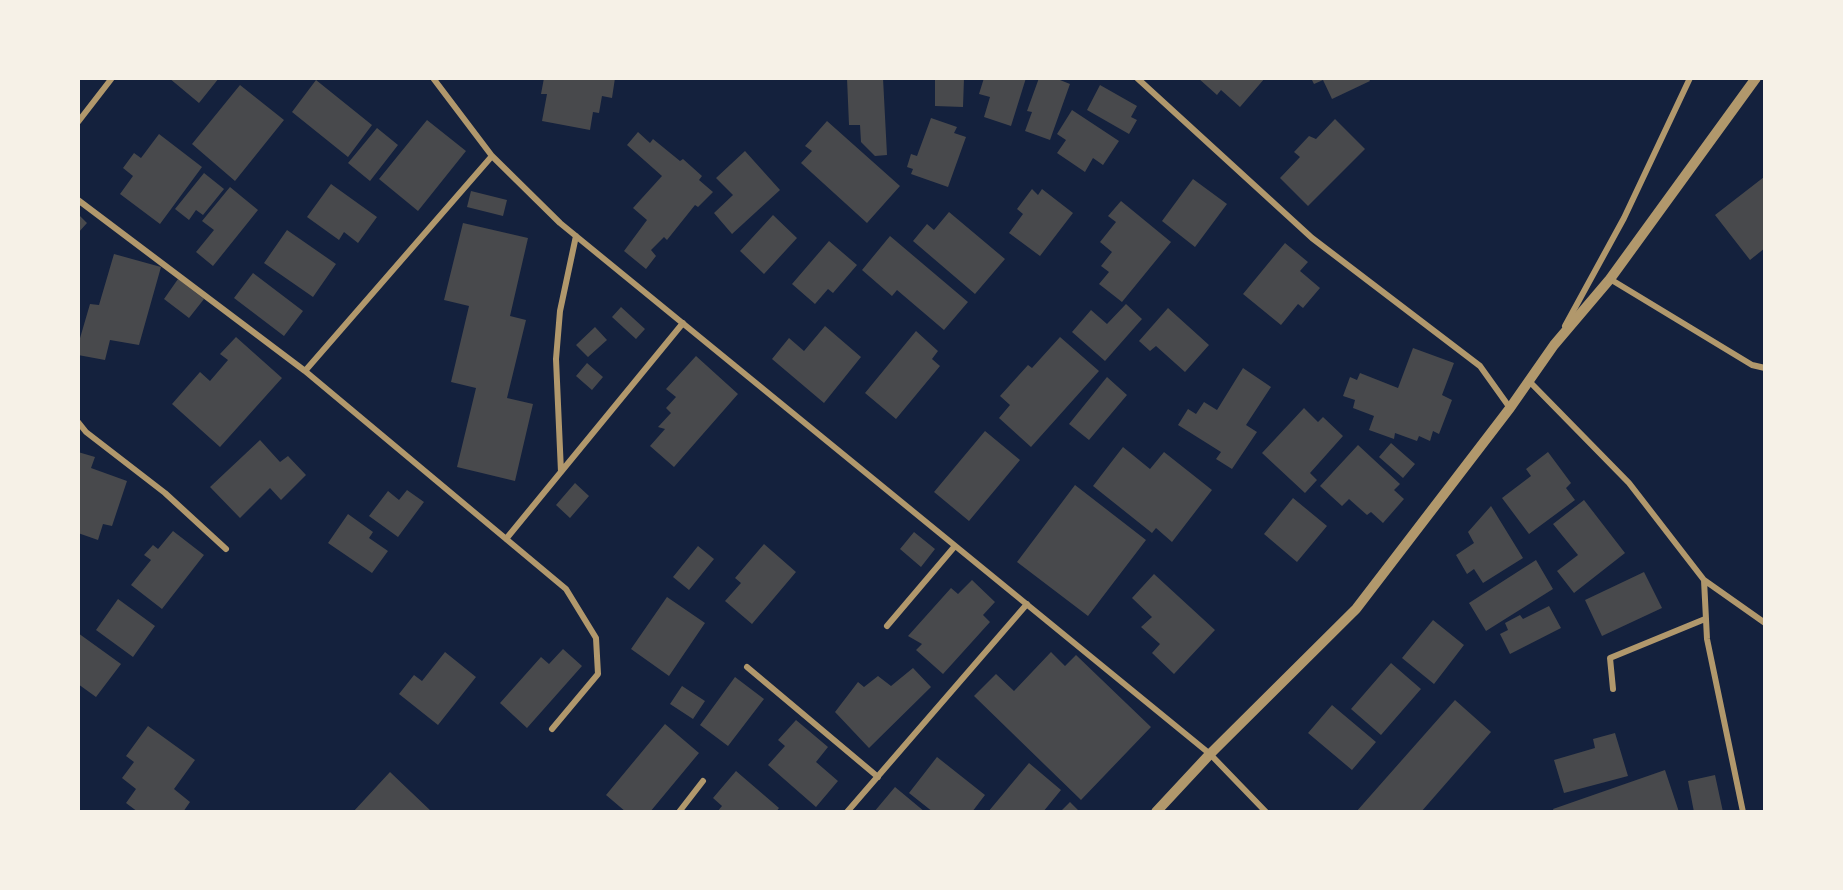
<!DOCTYPE html>
<style>
body{margin:0}
#map{position:relative;width:1843px;height:890px;overflow:hidden;background:#14213d;font-family:"DejaVu Sans",sans-serif}
canvas{display:block}
.frame{position:absolute;inset:0;border:80px solid #f6f1e7;pointer-events:none}
</style>
<div id="map">
<canvas width="1843" height="890"></canvas>
<div class="frame"></div>
</div>
<script>
const ctx = document.querySelector('canvas').getContext('2d');
ctx.lineJoin = 'round';
function fillPath(path, color) { ctx.fillStyle = color; ctx.fill(path, 'evenodd'); }
const toPath = rows => new Path2D(rows.map(r => 'M' + r).join(''));
function stroke(path, color, width, dash) { ctx.strokeStyle = color; ctx.lineWidth = width; ctx.lineCap = dash ? 'butt' : 'round'; ctx.setLineDash(dash || []); ctx.stroke(path); }
fillPath(toPath([
 [169,78,219,78,199,103],
 [544,78,615,78,612,98,602,96,599,113,593,112,590,130,542,121,547,94,541,94],
 [847,78,883,78,887,155,875,156,861,142,860,125,849,125],
 [935,78,964,78,963,107,935,106],
 [984,78,1026,78,1011,126,984,117,990,97,979,94],
 [1039,78,1055,78,1070,84,1050,140,1025,131,1032,112,1027,111],
 [1198,78,1265,78,1240,107,1221,90,1217,95],
 [1311,78,1368,78,1370,81,1332,99,1323,80,1314,84],
 [316,80,372,125,348,157,292,112],
 [240,85,284,120,235,181,192,144],
 [1100,85,1137,106,1131,117,1137,120,1129,134,1087,110],
 [1072,110,1119,141,1103,165,1093,158,1085,172,1057,153,1066,140,1057,134],
 [931,118,957,127,954,133,966,137,948,187,911,174,913,169,907,167,911,154,917,156],
 [1335,119,1365,149,1308,206,1280,178,1300,157,1294,152,1309,136,1316,139],
 [427,120,466,151,418,211,379,179],
 [827,121,900,186,867,223,801,163,812,151,805,146],
 [377,128,398,145,370,181,348,163],
 [638,132,650,143,653,139,680,161,683,159,702,176,699,180,713,192,698,207,695,205,667,240,664,237,651,250,656,256,646,269,624,251,647,220,633,208,662,176,627,145],
 [159,134,202,167,160,224,120,194,133,176,123,168,134,153,141,158],
 [745,151,780,190,732,234,714,213,733,195,716,178],
 [204,173,224,189,203,215,196,210,189,220,175,209],
 [1764,177,1765,248,1750,260,1715,215],
 [1193,179,1227,204,1195,247,1162,221],
 [331,184,377,217,358,243,344,232,339,240,307,217],
 [230,187,258,210,213,266,196,252,214,230,202,221],
 [1032,189,1038,195,1042,189,1073,213,1040,256,1009,233,1023,214,1017,209],
 [471,191,507,200,503,216,467,207],
 [1121,201,1171,242,1122,302,1099,284,1109,272,1101,266,1112,252,1100,242,1116,222,1108,216],
 [949,212,1005,259,975,294,913,241,927,224,934,230],
 [78,214,87,223,78,233],
 [773,215,797,238,764,274,740,251],
 [463,223,528,238,510,316,526,320,507,398,533,404,515,481,457,467,476,388,451,382,469,306,444,300],
 [287,230,336,264,313,297,264,263],
 [890,236,968,302,944,330,897,290,892,296,862,270],
 [829,241,857,265,833,293,828,289,815,304,792,284],
 [1285,243,1308,262,1300,271,1320,288,1303,308,1298,304,1281,325,1243,294],
 [114,254,161,267,139,345,110,340,105,360,78,355,78,345,90,304,99,305],
 [253,273,303,311,284,336,234,298],
 [178,279,204,299,189,318,164,299],
 [1126,304,1142,319,1105,361,1072,332,1091,310,1107,324],
 [621,307,645,329,636,339,612,317],
 [1168,308,1209,345,1185,372,1156,346,1150,351,1139,341],
 [825,326,861,357,824,403,772,359,789,338,804,351],
 [595,327,607,340,588,357,576,345],
 [916,331,938,351,932,359,940,366,896,419,865,393],
 [236,337,282,378,220,447,172,404,200,372,210,381,228,360,220,354],
 [1060,337,1099,371,1031,447,999,418,1010,405,1000,396,1028,365,1032,368],
 [1413,348,1454,363,1442,395,1452,400,1439,434,1433,431,1430,441,1419,436,1417,441,1395,433,1394,439,1369,430,1374,416,1353,408,1355,400,1343,396,1350,377,1357,380,1360,373,1398,388],
 [696,356,738,394,674,467,650,446,665,429,658,427,671,413,666,408,676,397,666,389],
 [587,363,603,377,592,390,576,376],
 [1243,368,1271,387,1246,425,1257,432,1232,469,1216,459,1221,452,1178,425,1188,409,1196,414,1204,402,1217,410],
 [1107,377,1127,395,1089,440,1069,424],
 [1304,408,1318,422,1323,417,1343,436,1310,473,1317,480,1305,493,1262,453],
 [985,431,1020,460,969,521,934,492],
 [260,440,280,462,288,456,306,475,281,500,270,488,240,518,210,487],
 [1391,443,1415,464,1403,478,1379,457],
 [1358,445,1400,484,1394,490,1404,499,1383,523,1371,512,1367,515,1349,499,1342,506,1320,486],
 [1123,447,1150,469,1164,452,1212,490,1172,542,1156,528,1152,533,1093,486],
 [78,452,95,457,91,468,127,481,112,526,103,524,98,540,78,533,80,512,78,511],
 [1548,452,1571,483,1566,488,1575,500,1529,534,1502,498,1531,476,1526,469],
 [575,483,589,496,570,518,556,505],
 [1075,485,1146,540,1088,616,1017,562],
 [407,490,424,502,398,537,369,516,388,491,399,500],
 [1293,498,1327,526,1297,562,1264,534],
 [1584,500,1625,553,1574,593,1557,571,1578,555,1553,524],
 [1491,506,1523,558,1483,583,1474,569,1467,574,1456,555,1474,543,1468,532],
 [348,514,373,532,369,538,388,551,372,573,328,543],
 [173,531,204,555,162,609,131,585,151,560,144,555,153,545,158,549],
 [914,532,935,549,921,567,900,549],
 [764,544,796,572,752,624,725,601,741,583,735,578],
 [698,546,714,559,689,590,673,577],
 [1536,560,1553,589,1486,631,1469,603],
 [1644,572,1662,608,1602,636,1585,600],
 [1154,574,1215,630,1174,674,1152,653,1160,644,1141,627,1152,617,1132,598],
 [972,580,995,602,983,615,990,622,943,674,916,650,922,644,908,636,951,588,958,594],
 [667,597,705,623,669,676,631,649],
 [118,599,155,626,133,657,96,630],
 [1549,606,1561,628,1510,654,1500,634,1508,630,1505,623,1520,615,1523,619],
 [1433,620,1464,645,1434,684,1402,658],
 [78,633,121,664,96,697,78,684],
 [563,649,582,666,527,728,500,703,541,657,549,664],
 [445,652,476,677,438,725,399,694,414,675,422,681],
 [1051,652,1065,666,1076,655,1151,727,1081,800,974,696,996,674,1014,691],
 [1391,663,1421,689,1381,735,1351,709],
 [913,668,931,687,869,748,835,712,858,682,864,687,878,676,891,686],
 [735,677,764,699,728,746,700,725],
 [682,686,705,701,693,719,670,704],
 [1455,700,1491,732,1421,812,1356,812],
 [1332,705,1376,742,1352,770,1308,733],
 [796,720,828,747,816,762,838,781,816,807,768,765,785,746,778,740],
 [665,724,699,753,650,812,626,812,606,795],
 [148,726,195,760,174,789,190,802,183,812,138,812,126,803,136,789,122,778,134,762,126,756],
 [1615,733,1628,776,1564,793,1554,760,1595,748,1593,739],
 [937,757,985,795,972,812,933,812,909,793],
 [1029,763,1061,790,1043,812,988,812],
 [1665,770,1679,812,1554,812,1553,809],
 [736,771,779,808,776,812,717,812,722,806,713,798],
 [390,772,432,812,353,812],
 [1715,775,1723,812,1694,812,1688,781],
 [895,787,925,812,874,812],
 [1070,802,1080,812,1060,812]
]), '#48494c');
stroke(toPath([
 [433,78,492,156,560,223,1210,754,1266,812],
 [1137,78,1312,238,1480,366,1510,408],
 [78,122,112,78],
 [78,200,305,371,566,589,596,638,598,674,552,729],
 [1610,279,1752,365,1765,368],
 [1565,326,1624,218,1690,78],
 [305,371,492,156],
 [1529,381,1629,483,1704,580,1765,623],
 [78,422,86,432,165,493,226,549],
 [561,472,556,359,560,311,576,236],
 [506,539,683,323],
 [1704,580,1707,639,1743,812],
 [887,626,955,546],
 [747,667,878,777],
 [1613,689,1610,658,1705,619],
 [679,812,703,781],
 [847,812,1027,604]
]), '#b1986c', 6);
stroke(toPath([
 [1156,812,1210,754,1356,609,1510,408,1554,345,1610,279,1756,78]
]), '#b1986c', 10);
</script>
